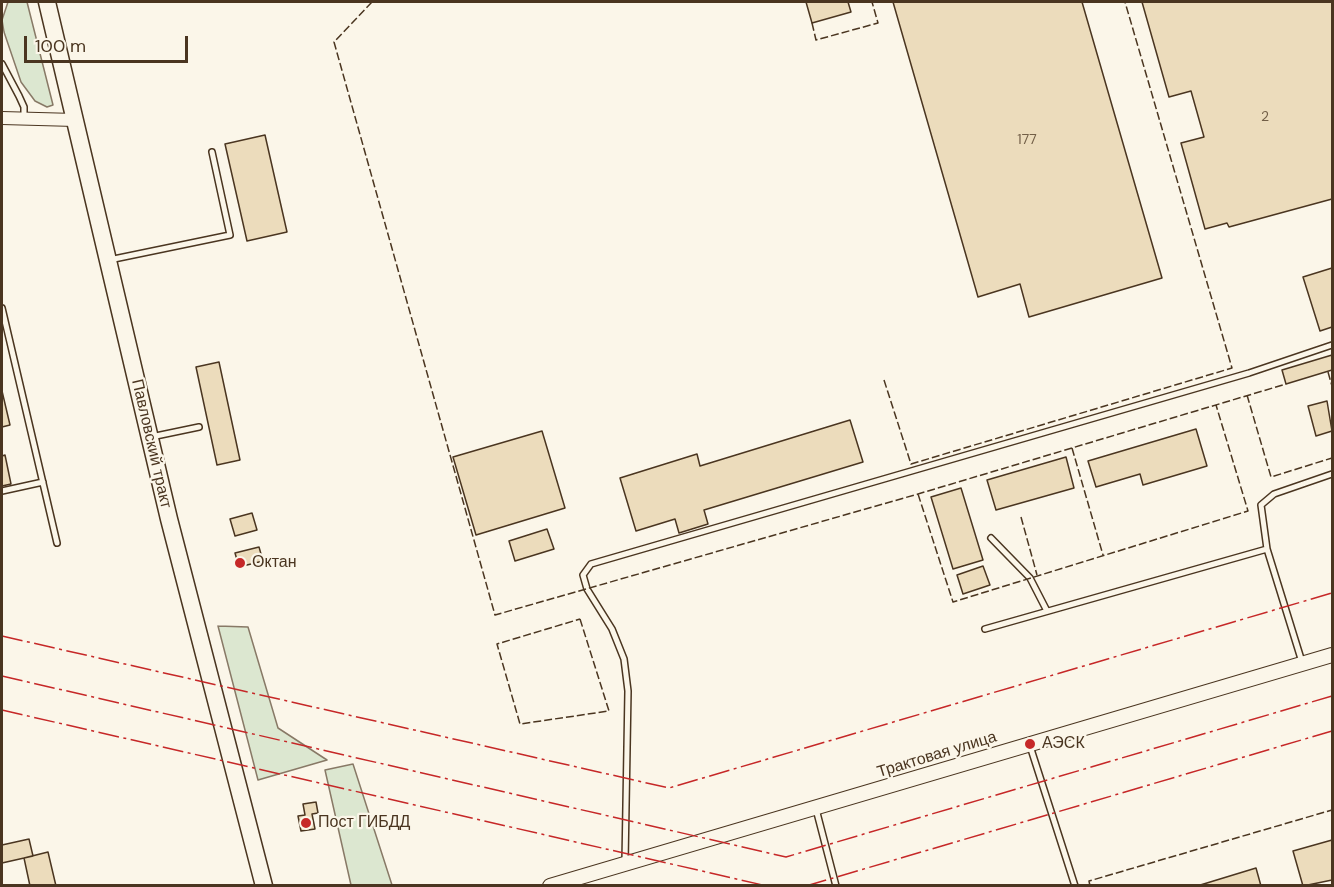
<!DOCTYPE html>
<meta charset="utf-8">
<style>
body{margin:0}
#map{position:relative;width:1334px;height:887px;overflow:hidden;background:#fbf6e9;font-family:"DM Sans",sans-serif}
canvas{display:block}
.frame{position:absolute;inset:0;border:3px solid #4a3520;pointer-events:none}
.scale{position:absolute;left:24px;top:36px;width:164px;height:27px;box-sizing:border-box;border:3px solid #4a3520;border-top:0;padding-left:8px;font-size:18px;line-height:21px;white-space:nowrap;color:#4a3520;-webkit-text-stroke:4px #fbf6e9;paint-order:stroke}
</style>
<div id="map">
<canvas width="1334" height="887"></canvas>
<div class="frame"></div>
<div class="scale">100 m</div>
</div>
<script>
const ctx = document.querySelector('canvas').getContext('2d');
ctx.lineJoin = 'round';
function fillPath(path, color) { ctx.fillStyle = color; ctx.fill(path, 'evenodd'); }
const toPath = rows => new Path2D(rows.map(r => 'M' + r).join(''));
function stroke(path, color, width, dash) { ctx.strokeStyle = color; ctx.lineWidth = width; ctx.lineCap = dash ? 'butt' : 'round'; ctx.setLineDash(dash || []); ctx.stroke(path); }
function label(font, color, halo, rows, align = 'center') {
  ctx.font = font + ' "DM Sans",sans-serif'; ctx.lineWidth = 4.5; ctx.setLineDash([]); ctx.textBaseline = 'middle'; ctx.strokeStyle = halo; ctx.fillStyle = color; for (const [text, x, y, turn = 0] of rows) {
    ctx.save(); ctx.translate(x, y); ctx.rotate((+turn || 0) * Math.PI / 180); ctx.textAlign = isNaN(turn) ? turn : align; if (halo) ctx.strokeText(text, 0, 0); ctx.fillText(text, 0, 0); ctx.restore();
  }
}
const green = toPath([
 [8,2,27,2,53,105,47,107,35,101,21,82,4,32,2,20,8,2],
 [218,626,248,627,278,728,327,760,258,780,218,626],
 [353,764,392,885,351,885,325,770,353,764]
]);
fillPath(green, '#dce7d0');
stroke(green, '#887966', 1.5);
const building = toPath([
 [806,2,848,2,851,12,812,23,806,2],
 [893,2,1082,2,1162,278,1029,317,1020,284,978,297,893,2],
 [1142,2,1332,2,1332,199,1229,227,1227,223,1205,229,1181,143,1204,137,1191,91,1169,97,1142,2],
 [265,135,287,232,247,241,225,144,265,135],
 [1332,268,1332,327,1320,331,1303,277,1332,268],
 [1332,355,1332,370,1286,384,1282,370,1332,355],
 [219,362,240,460,217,465,196,367,219,362],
 [2,391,10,425,2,427,2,391],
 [1327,401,1332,431,1316,436,1308,406,1327,401],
 [850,420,863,462,704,510,708,524,679,533,675,519,636,531,620,478,697,454,700,466,850,420],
 [1196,429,1207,466,1143,485,1140,474,1096,487,1088,461,1196,429],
 [542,431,565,508,476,535,453,457,542,431],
 [5,455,11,484,2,486,2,456,5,455],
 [1066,457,1074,488,996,510,987,480,1066,457],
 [961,488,983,560,953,569,931,497,961,488],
 [252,513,257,530,235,536,230,519,252,513],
 [547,529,554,549,515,561,509,541,547,529],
 [259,547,263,561,239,567,235,553,259,547],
 [983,566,990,585,963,594,957,575,983,566],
 [316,802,318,813,312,814,315,829,301,831,298,816,305,815,303,804,316,802],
 [29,839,33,856,2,863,2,845,29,839],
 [1332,840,1332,880,1303,886,1293,851,1332,840],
 [48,852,56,886,30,886,24,858,48,852],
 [1256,868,1261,886,1197,886,1256,868]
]);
fillPath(building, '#ecdcbc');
stroke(building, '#4a3520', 1.5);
const service = toPath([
 [2,64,19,96,24,107,24,117],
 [109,260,230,235,212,152],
 [2,308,57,543],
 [151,437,199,427],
 [2,491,43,482],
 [991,538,1030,578,1047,611],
 [985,629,1267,549],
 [1302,662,1267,549,1261,505,1274,494,1332,474],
 [1030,746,1075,886],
 [816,809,836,886],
 [625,862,628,691,624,659,612,629,587,589,583,575,591,564,1249,373,1332,345]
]);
const tertiary = toPath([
 [2,118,75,120]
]);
const secondary = toPath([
 [550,886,1332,655]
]);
const trunk = toPath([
 [47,2,169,519,264,886]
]);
stroke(service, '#4a3520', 8);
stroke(tertiary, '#4a3520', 14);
stroke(secondary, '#4a3520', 16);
stroke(trunk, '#4a3520', 19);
stroke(service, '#fbf6e9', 5);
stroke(tertiary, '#fbf6e9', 12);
stroke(secondary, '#fbf6e9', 14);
stroke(trunk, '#fbf6e9', 16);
stroke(toPath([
 [372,2,334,42,495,615,918,494,1286,384],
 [812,23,816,40,878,23,872,2],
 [1328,372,1332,386],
 [884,380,911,464,1232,368,1125,2],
 [1247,395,1271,477,1332,458],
 [1072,448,1103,555],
 [918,494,953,602,1248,511,1216,405],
 [1021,517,1037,575],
 [580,619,609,711,520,724,497,644,580,619],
 [1090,886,1089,881,1332,810]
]), '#4a3520', 1.5, [8, 3]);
stroke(toPath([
 [2,636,669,788,1332,593],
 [2,676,786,857,1332,696],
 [2,710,767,886],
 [806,886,1332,731]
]), '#c62828', 1.5, [21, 4.5, 3, 4.5]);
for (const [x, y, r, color] of [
 [240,563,6,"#c62828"],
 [1030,744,6,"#c62828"],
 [306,823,6,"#c62828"]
]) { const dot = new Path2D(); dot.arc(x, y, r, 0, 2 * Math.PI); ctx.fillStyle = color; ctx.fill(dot); stroke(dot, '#fbf6e9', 2); }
label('14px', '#725f47', null, [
 ["2",1265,117],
 ["177",1027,140]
]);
label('16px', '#4a3520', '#fbf6e9', [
 ["Павловский тракт",151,444,77],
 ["Трактовая улица",937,755,-17]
]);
label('16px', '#4a3520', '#fbf6e9', [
 ["Октан",252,563],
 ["АЭСК",1042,744],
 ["Пост ГИБДД",318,823]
], 'left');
</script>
